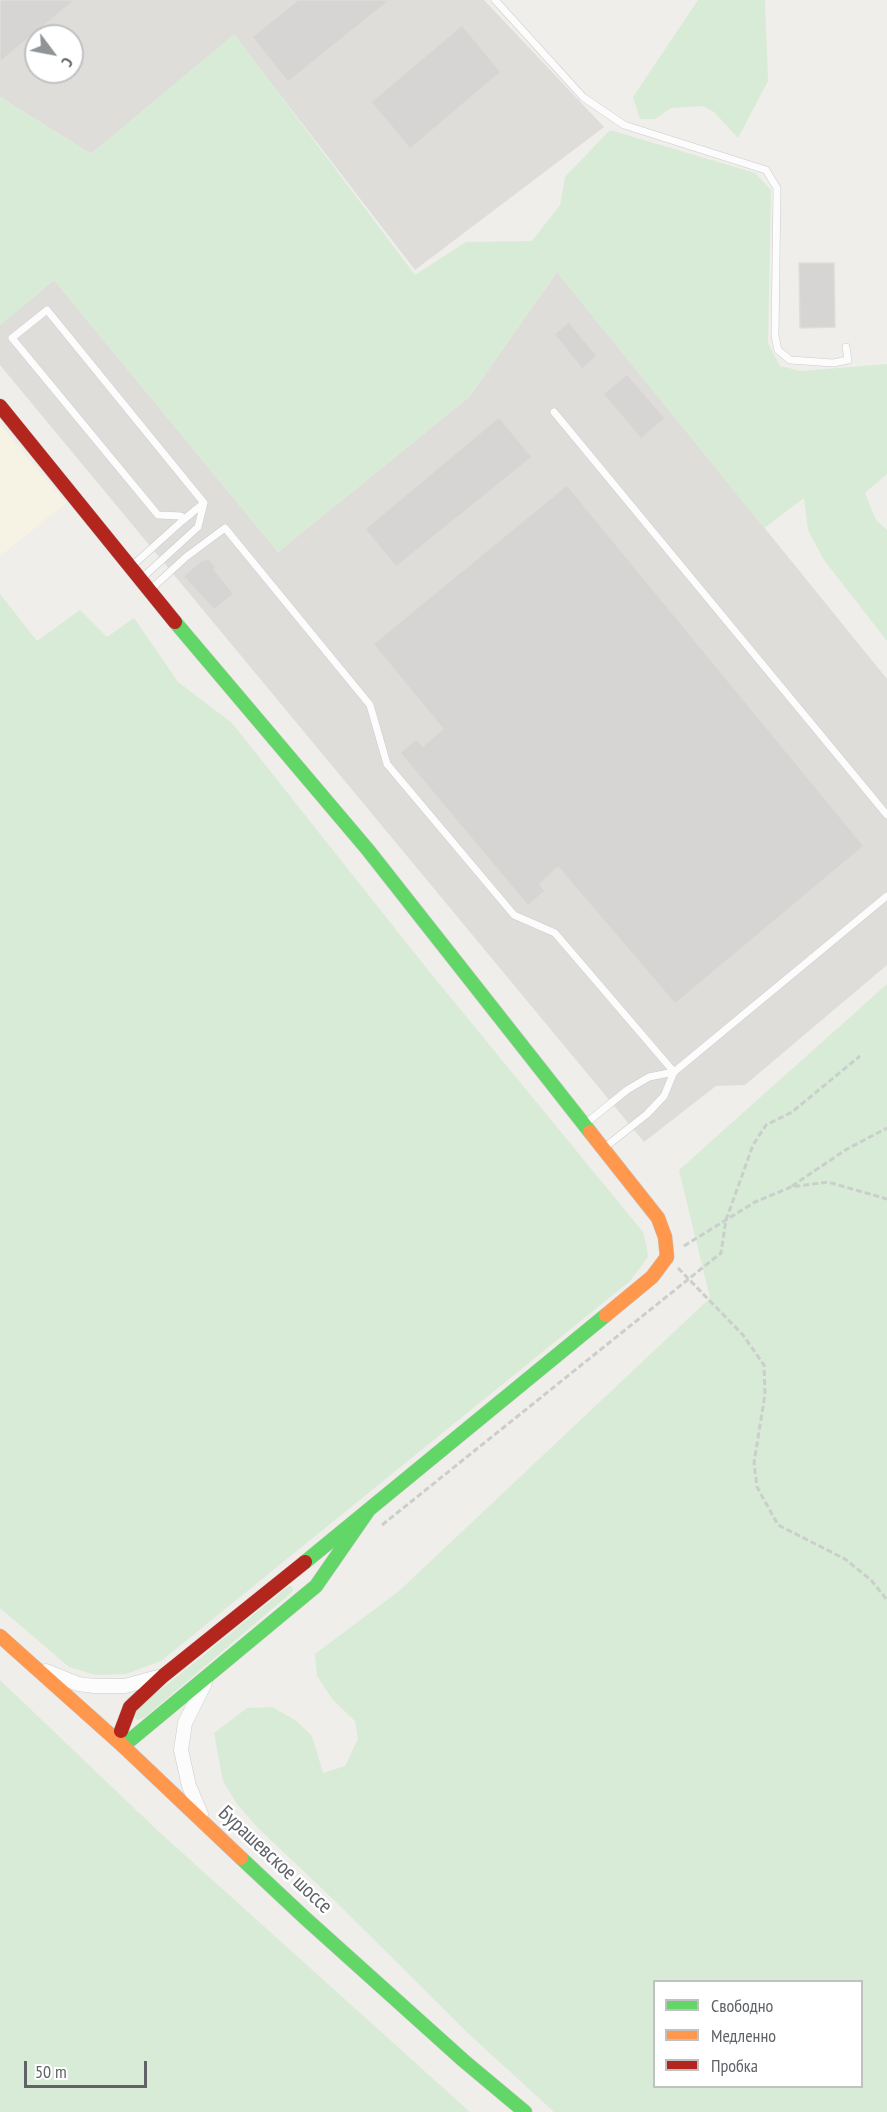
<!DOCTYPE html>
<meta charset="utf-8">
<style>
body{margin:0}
#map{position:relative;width:887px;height:2112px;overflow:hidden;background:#efeeea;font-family:"PT Sans Narrow",sans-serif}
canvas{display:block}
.legend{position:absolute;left:653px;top:1980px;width:210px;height:108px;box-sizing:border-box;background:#fff;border:2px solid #bfc1c3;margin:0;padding:8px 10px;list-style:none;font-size:18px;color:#5f6368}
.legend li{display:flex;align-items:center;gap:12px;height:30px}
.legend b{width:30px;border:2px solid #bfc1c3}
.north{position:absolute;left:24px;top:24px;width:60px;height:60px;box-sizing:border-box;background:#fff;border:2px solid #bfc1c3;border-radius:50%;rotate:122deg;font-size:16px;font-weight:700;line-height:24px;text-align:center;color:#5f6368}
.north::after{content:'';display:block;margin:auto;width:21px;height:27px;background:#919496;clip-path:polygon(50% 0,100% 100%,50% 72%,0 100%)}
.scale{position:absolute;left:24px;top:2061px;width:123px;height:27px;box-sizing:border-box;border:3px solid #5f6368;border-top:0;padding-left:8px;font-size:18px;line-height:21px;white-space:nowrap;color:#5f6368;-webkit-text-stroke:4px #fff;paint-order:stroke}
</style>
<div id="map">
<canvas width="887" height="2112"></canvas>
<ul class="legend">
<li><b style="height:8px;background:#63d668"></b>Свободно</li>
<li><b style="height:8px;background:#ff974d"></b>Медленно</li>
<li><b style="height:8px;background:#b3261e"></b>Пробка</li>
</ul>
<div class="north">С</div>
<div class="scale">50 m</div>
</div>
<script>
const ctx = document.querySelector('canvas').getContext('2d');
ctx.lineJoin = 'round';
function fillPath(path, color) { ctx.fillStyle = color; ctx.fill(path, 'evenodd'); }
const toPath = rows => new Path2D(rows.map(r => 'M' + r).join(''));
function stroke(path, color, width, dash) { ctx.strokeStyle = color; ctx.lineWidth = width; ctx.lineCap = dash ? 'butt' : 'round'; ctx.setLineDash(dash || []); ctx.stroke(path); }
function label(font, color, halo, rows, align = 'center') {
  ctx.font = font + ' "PT Sans Narrow",sans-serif'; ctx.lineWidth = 5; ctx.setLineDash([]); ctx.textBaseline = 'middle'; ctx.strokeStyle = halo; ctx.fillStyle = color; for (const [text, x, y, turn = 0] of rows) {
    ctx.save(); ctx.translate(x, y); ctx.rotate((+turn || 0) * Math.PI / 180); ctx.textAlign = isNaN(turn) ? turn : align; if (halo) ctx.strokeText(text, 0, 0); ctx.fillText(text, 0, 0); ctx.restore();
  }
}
fillPath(toPath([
 [0,425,66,503,0,556]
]), '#f7f3e4');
fillPath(toPath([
 [0,0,484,0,604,127,415,270,234,35,91,154,0,97],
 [36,36,72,36,72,72,36,72],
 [557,272,887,679,887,965,745,1085,716,1086,644,1142,0,365,0,325,54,280,278,552,469,397]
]), '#dfddda');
fillPath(toPath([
 [698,0,765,0,768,81,738,138,714,112,703,106,671,108,655,119,640,119,633,97],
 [234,34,415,275,466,242,532,241,560,205,565,177,610,130,755,173,771,190,768,343,780,366,801,371,887,364,887,474,865,493,876,520,887,530,887,641,824,560,808,530,804,498,764,528,557,272,469,397,278,552,54,280,0,325,0,97,91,154],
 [0,594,37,641,80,610,107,637,134,618,178,682,232,723,428,970,643,1232,647,1248,648,1257,630,1281,161,1661,126,1674,95,1675,69,1667,0,1608],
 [887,984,887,2112,554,2112,471,2036,336,1902,257,1827,237,1804,223,1781,214,1733,247,1708,272,1707,295,1720,312,1736,323,1773,345,1766,358,1739,355,1721,333,1700,317,1676,315,1654,399,1591,710,1298,679,1170],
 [654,1982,862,1982,862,2086,654,2086],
 [290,1585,293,1590,291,1593,145,1717,137,1720,134,1717,137,1709],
 [0,1680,157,1830,470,2112,0,2112]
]), '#d8ebd6');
const building = toPath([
 [0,0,75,0,0,62,0,0],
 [298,0,390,0,288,82,252,37,298,0],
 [462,25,501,72,410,149,371,102,462,25],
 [799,263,834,263,835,327,800,328,799,263],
 [569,322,597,356,582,369,554,334,569,322],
 [627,374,665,418,641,439,603,394,627,374],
 [499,417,532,457,396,567,365,529,499,417],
 [567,485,864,846,675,1004,558,867,540,884,545,891,528,906,400,753,416,739,423,746,443,729,373,644,567,485],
 [209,559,216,567,214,569,234,594,214,610,183,576,201,561,209,559]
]);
fillPath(building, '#d6d5d3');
stroke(building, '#deddd9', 1.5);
const lane = toPath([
 [495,0,583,97,624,125,766,170,777,188,775,336,778,350,790,360,833,363,848,360,846,347],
 [554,412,887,815],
 [182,521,204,503],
 [133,565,182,521,181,516,158,515,12,338,47,310,204,503,198,527,142,578],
 [150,590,186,557,225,528,370,705,387,764,514,915,555,933,674,1072],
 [585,1124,627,1090,649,1077,674,1072],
 [604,1148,647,1114,664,1096,674,1072,887,896]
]);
const street = toPath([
 [46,1671,78,1684,94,1686,125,1686,158,1677],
 [201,1814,189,1786,181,1750,185,1723,205,1683]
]);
const fast = toPath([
 [175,622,368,850,590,1132],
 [305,1562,606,1315],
 [121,1731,123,1746,316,1586,368,1511],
 [241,1858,305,1918,464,2061,525,2112]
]);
const slow = toPath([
 [590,1132,658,1218,665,1237,667,1257,652,1277,606,1315],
 [0,1636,123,1746,241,1858]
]);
const jam = toPath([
 [0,406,175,622],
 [121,1731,130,1707,163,1676,305,1562]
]);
stroke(lane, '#cbcccc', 8);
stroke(street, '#cbcccc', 15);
stroke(fast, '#cacacb', 15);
stroke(slow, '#cacacb', 15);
stroke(jam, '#cacacb', 15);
stroke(toPath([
 [792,1186,847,1149,887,1128],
 [684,1246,755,1202,791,1187,828,1182,887,1199],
 [678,1268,743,1335,764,1365,765,1394,754,1463,757,1487,778,1525,845,1559,871,1580,887,1600],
 [382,1525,721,1253,726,1220,753,1145,766,1125,792,1112,860,1056]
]), '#cacfcc', 3, [6, 3]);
stroke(lane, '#fdfcfc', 7);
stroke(street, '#fdfcfc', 14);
stroke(fast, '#63d668', 14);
stroke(slow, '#ff974d', 14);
stroke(jam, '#b3261e', 14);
label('21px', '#5f6368', '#fff', [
 ["Бурашевское шоссе",275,1860,43]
]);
</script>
